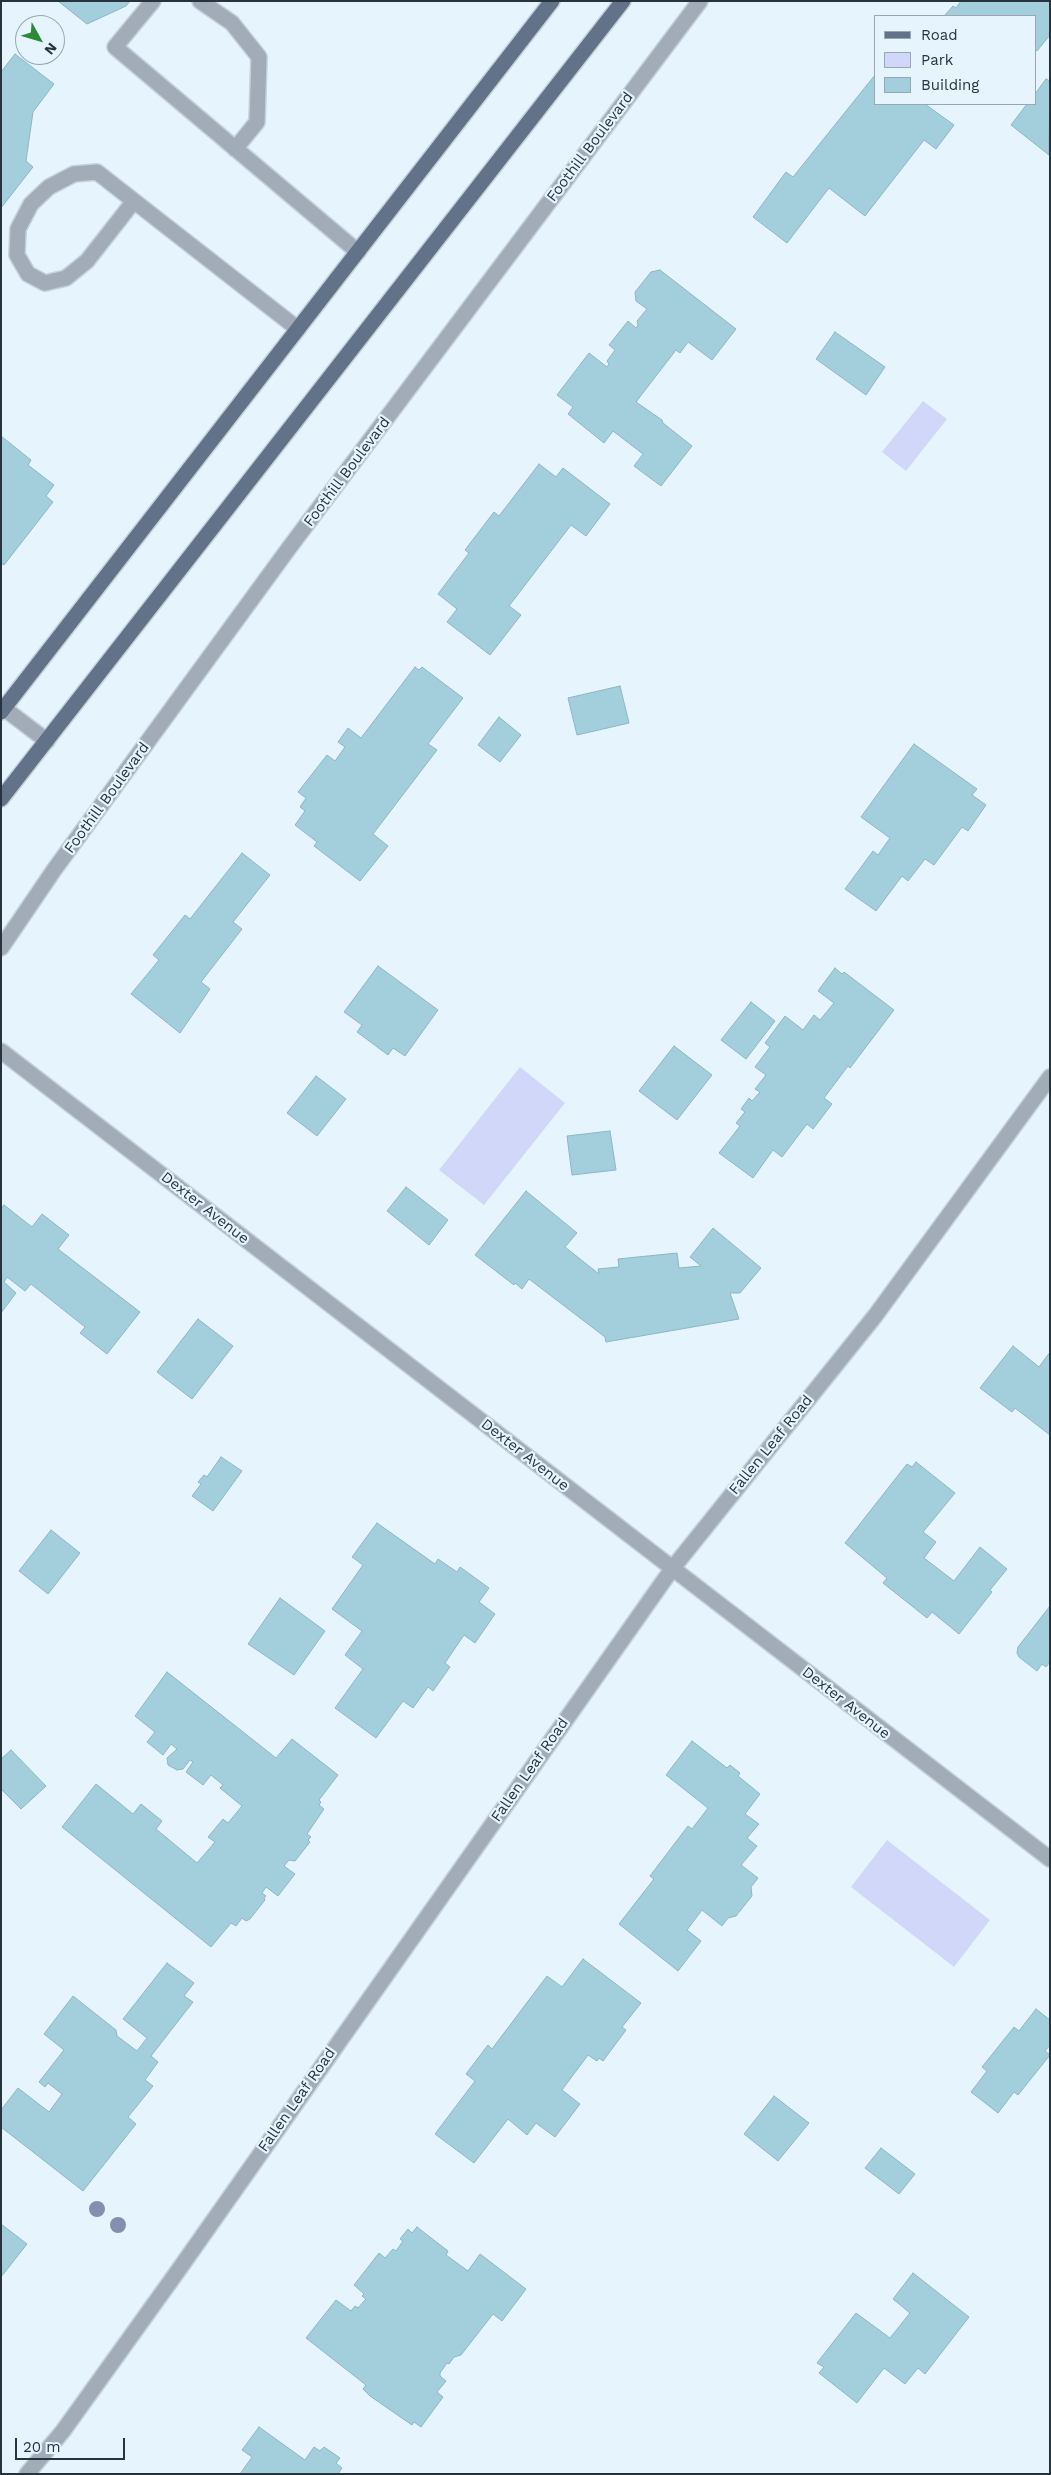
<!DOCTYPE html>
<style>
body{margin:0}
#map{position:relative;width:1051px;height:2475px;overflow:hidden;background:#e6f4fe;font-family:"Work Sans",sans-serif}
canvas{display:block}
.frame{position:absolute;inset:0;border:2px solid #27343e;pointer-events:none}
.legend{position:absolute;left:874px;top:15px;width:162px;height:90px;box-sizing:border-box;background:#e6f4fe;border:1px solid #9aa7b1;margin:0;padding:6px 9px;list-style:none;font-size:15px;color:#27343e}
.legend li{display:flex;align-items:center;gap:10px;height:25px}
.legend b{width:25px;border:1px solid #9aa7b1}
.north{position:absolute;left:15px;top:15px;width:50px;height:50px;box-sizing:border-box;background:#e6f4fe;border:1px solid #9aa7b1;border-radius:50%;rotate:129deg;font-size:14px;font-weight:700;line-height:20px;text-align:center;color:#27343e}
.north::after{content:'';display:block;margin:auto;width:18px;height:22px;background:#2e8939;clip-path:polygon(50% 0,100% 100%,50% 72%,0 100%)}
.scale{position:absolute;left:15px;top:2438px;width:110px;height:22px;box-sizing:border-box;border:2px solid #27343e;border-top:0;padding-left:6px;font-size:15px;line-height:18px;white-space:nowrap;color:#27343e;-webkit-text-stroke:4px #e6f4fe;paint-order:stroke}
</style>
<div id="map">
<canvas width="1051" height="2475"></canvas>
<div class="frame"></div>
<ul class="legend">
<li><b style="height:6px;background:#617289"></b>Road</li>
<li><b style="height:14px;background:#d0d7f9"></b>Park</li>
<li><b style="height:14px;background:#a3cedc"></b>Building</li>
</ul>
<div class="north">N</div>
<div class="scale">20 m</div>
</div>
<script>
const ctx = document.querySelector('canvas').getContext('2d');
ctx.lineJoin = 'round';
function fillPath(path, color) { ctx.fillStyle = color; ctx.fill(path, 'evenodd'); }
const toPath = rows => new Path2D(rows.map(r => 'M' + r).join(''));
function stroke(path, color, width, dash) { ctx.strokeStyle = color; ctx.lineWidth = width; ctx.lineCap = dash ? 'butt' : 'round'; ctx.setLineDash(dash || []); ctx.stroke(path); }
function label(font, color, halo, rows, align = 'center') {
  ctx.font = font + ' "Work Sans",sans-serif'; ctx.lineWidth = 4.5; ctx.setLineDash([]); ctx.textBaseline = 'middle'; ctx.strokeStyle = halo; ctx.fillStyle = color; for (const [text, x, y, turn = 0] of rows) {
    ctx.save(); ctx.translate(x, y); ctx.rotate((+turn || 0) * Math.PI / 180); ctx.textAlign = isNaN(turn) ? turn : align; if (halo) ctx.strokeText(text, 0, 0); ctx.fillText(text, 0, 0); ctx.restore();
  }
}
fillPath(toPath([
 [923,401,947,419,906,471,882,452],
 [520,1067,565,1103,484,1205,439,1170],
 [887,1840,990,1920,954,1967,851,1887]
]), '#d0d7f9');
const building = toPath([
 [58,1,130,1,126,6,87,24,58,1],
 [961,1,1050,1,1050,35,1037,51,1035,49,1035,16,944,16,953,6,956,8,961,1],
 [15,54,54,84,33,112,26,161,33,167,1,208,1,72,15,54],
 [875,75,875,104,925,104,954,125,936,149,924,140,865,216,829,188,787,243,753,217,786,172,793,177,875,75],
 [1046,79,1050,81,1049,155,1011,125,1027,104,1035,104,1035,94,1046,79],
 [660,270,736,329,712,360,688,342,680,353,676,350,636,402,662,420,663,423,692,446,661,486,634,466,643,454,613,431,604,443,568,414,573,407,557,395,589,353,607,367,609,364,607,361,615,350,609,345,628,321,636,328,638,325,637,321,647,309,636,301,635,292,651,272,660,270],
 [835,332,885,367,866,395,816,359,835,332],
 [1,436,31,460,28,465,54,485,46,496,53,502,4,565,1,563,1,436],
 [539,464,556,477,563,468,610,504,586,536,571,525,509,606,521,615,490,655,447,622,457,609,438,594,469,553,465,550,494,512,499,516,539,464],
 [415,667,419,670,422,667,463,698,428,744,437,750,373,834,388,846,360,881,314,846,317,842,295,825,305,811,300,807,306,798,298,792,327,755,335,761,345,747,338,742,348,728,361,738,415,667],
 [620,686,629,723,577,735,568,698,620,686],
 [499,717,521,735,500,762,478,745,499,717],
 [914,744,977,789,972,795,986,805,968,831,962,827,934,865,925,859,908,881,902,876,876,911,845,889,873,851,878,855,890,838,861,817,914,744],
 [242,853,270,875,233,922,242,929,201,982,210,989,180,1033,131,994,159,960,153,955,185,915,190,919,242,853],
 [378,966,438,1010,405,1056,393,1048,388,1055,357,1032,362,1025,344,1012,378,966],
 [835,968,842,974,844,972,894,1010,850,1068,848,1066,824,1098,832,1104,813,1129,807,1124,782,1157,773,1150,753,1178,719,1153,740,1126,736,1123,745,1112,741,1109,749,1098,752,1101,760,1092,755,1089,766,1075,755,1067,770,1047,765,1043,785,1016,803,1030,814,1015,820,1020,834,1003,818,991,835,968],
 [751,1002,775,1021,746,1059,721,1040,751,1002],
 [674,1046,712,1075,677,1120,639,1091,674,1046],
 [316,1076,346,1099,317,1136,287,1113,316,1076],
 [610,1131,616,1170,572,1175,567,1136,610,1131],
 [406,1187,448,1220,429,1245,387,1211,406,1187],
 [526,1191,577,1233,565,1247,599,1274,598,1269,619,1267,618,1259,677,1253,679,1268,701,1266,690,1257,713,1228,761,1268,740,1293,730,1293,739,1319,606,1342,605,1337,529,1279,522,1289,515,1283,514,1285,475,1255,526,1191],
 [4,1205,32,1227,42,1214,69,1235,58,1249,140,1312,107,1354,80,1333,85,1327,31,1284,25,1291,7,1277,4,1282,16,1293,1,1313,1,1209,4,1205],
 [198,1319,233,1346,192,1399,157,1372,198,1319],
 [1013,1346,1039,1367,1050,1352,1050,1435,1015,1408,1012,1412,980,1388,1013,1346],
 [221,1457,242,1471,213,1511,192,1496,201,1484,198,1482,204,1475,207,1477,221,1457],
 [916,1462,955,1493,923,1532,936,1542,924,1558,954,1581,980,1547,1007,1569,990,1590,992,1592,959,1634,932,1612,927,1618,883,1583,887,1578,845,1543,907,1464,912,1467,916,1462],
 [377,1523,435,1564,438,1559,457,1572,460,1567,489,1588,479,1602,495,1614,475,1643,464,1635,445,1663,450,1667,433,1691,428,1687,413,1708,403,1701,376,1738,335,1708,363,1669,345,1655,362,1631,332,1609,363,1565,352,1557,377,1523],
 [51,1530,80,1553,48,1594,19,1571,51,1530],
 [280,1598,325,1631,294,1675,248,1644,280,1598],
 [1050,1606,1050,1662,1046,1667,1042,1664,1037,1671,1019,1657,1017,1653,1018,1647,1050,1606],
 [167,1672,276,1758,292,1739,338,1775,319,1800,321,1802,319,1805,324,1809,307,1834,311,1837,308,1840,310,1842,295,1861,289,1860,284,1866,295,1874,278,1896,266,1887,262,1893,266,1896,264,1898,265,1900,250,1919,246,1921,242,1918,236,1926,231,1923,211,1947,62,1827,96,1784,133,1814,141,1804,162,1821,156,1829,197,1863,215,1842,208,1837,223,1819,228,1823,242,1806,220,1788,223,1785,211,1775,203,1785,186,1772,193,1762,190,1760,183,1769,177,1770,168,1765,167,1758,177,1749,171,1744,163,1755,147,1742,155,1732,135,1716,167,1672],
 [692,1741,727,1768,730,1765,740,1773,738,1776,760,1794,745,1814,759,1824,747,1838,757,1846,741,1865,758,1878,751,1887,752,1896,736,1916,728,1918,722,1926,702,1910,687,1930,701,1941,678,1971,619,1924,654,1879,650,1876,688,1826,692,1829,708,1808,666,1775,692,1741],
 [11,1750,46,1786,21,1809,1,1789,1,1759,11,1750],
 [583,1959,641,2003,622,2027,626,2030,603,2061,599,2058,597,2061,588,2055,562,2090,580,2104,555,2137,536,2123,527,2135,508,2119,474,2163,435,2134,475,2081,466,2074,488,2045,492,2049,547,1976,562,1987,583,1959],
 [167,1963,194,1983,184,1996,193,2002,151,2056,158,2062,145,2080,153,2086,128,2117,136,2124,83,2191,1,2127,1,2110,18,2088,49,2112,62,2094,48,2083,45,2087,39,2082,64,2050,44,2034,73,1996,116,2030,117,2036,137,2051,147,2038,123,2019,167,1963],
 [1036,2009,1050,2020,1050,2045,1045,2051,1050,2055,1018,2095,1014,2092,998,2113,971,2092,987,2071,982,2067,1014,2027,1019,2031,1036,2009],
 [774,2096,809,2123,778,2161,744,2134,774,2096],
 [881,2148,915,2174,899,2194,865,2168,881,2148],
 [1,2224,27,2244,1,2277,1,2224],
 [417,2227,448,2251,446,2255,468,2271,480,2254,526,2289,502,2321,493,2314,461,2355,454,2357,449,2364,447,2363,440,2373,440,2376,446,2381,437,2392,443,2397,421,2427,414,2422,412,2425,370,2396,363,2389,366,2385,306,2338,336,2300,351,2311,355,2306,358,2308,366,2299,362,2296,364,2294,354,2285,379,2253,385,2258,393,2249,396,2251,403,2241,400,2239,408,2229,412,2233,417,2227],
 [913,2273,969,2317,925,2374,918,2368,905,2384,884,2368,857,2403,819,2373,824,2367,817,2363,856,2313,890,2338,910,2313,893,2299,913,2273],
 [259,2427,305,2460,314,2447,320,2451,324,2447,340,2458,336,2463,342,2468,338,2474,240,2474,252,2457,242,2450,259,2427]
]);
fillPath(building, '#a3cedc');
stroke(building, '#8cb6c4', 1);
const minor = toPath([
 [153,1,115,47,358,252],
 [200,1,232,23,259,57,257,122,235,149],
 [134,201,87,261,66,278,45,283,28,274,17,255,18,229,31,204,49,187,74,174,97,172,134,201,298,329],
 [1,706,47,741],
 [1,948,54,870,289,548,700,1],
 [1,1051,1050,1859],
 [27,2474,63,2431,180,2268,672,1569,875,1316,1050,1077]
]);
const major = toPath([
 [1,712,552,1],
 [1,799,623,1]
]);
stroke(minor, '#c4d1db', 18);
stroke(major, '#c4d1db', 18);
stroke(minor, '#a2acb9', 15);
stroke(major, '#617289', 15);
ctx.fillStyle = '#848eaf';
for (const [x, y] of [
 [97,2209],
 [118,2225]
]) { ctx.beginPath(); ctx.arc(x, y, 8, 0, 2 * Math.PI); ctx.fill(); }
label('15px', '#27343e', '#e6f4fe', [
 ["Foothill Boulevard",590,147,-53],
 ["Foothill Boulevard",347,472,-53],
 ["Foothill Boulevard",107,798,-54],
 ["Dexter Avenue",205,1208,38],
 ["Fallen Leaf Road",771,1445,-51],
 ["Dexter Avenue",525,1455,38],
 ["Dexter Avenue",846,1703,38],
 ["Fallen Leaf Road",530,1770,-55],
 ["Fallen Leaf Road",297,2100,-55]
]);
</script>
